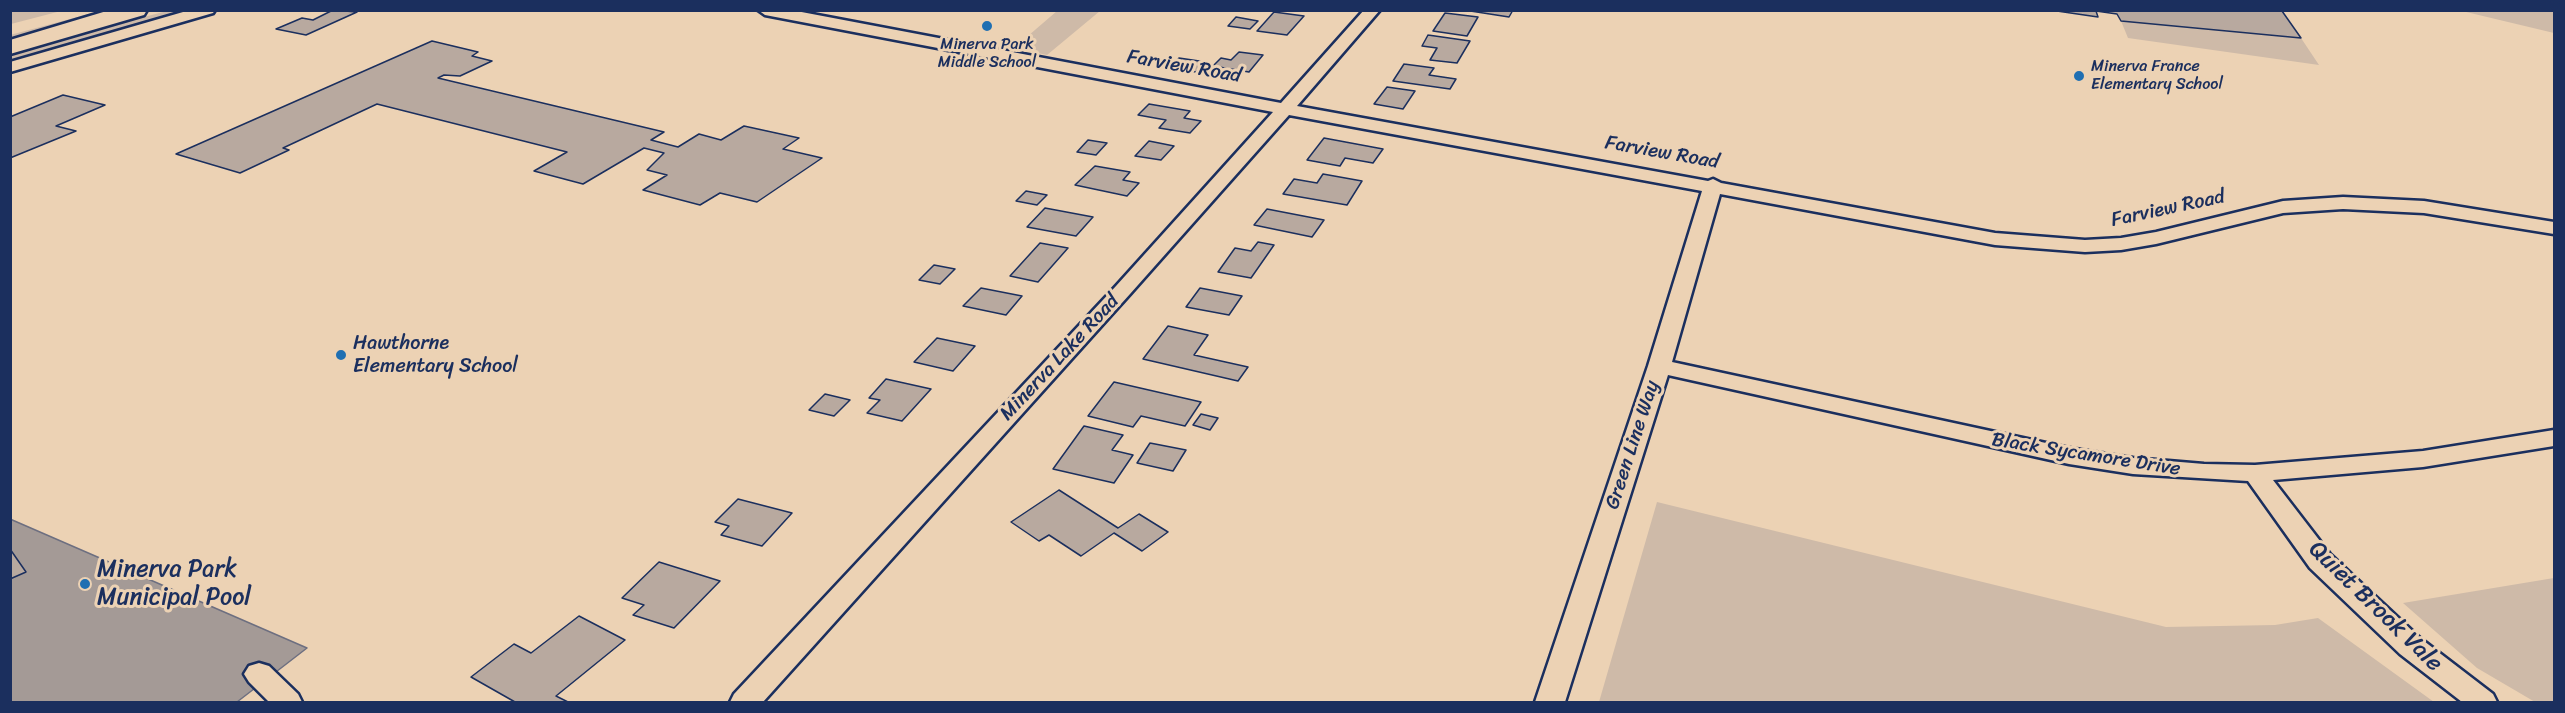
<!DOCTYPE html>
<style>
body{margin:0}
#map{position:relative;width:2565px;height:713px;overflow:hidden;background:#ecd2b4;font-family:Sriracha,sans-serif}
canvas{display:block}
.frame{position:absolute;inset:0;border:12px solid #1b2f5e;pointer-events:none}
</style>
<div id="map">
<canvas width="2565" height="713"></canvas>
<div class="frame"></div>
</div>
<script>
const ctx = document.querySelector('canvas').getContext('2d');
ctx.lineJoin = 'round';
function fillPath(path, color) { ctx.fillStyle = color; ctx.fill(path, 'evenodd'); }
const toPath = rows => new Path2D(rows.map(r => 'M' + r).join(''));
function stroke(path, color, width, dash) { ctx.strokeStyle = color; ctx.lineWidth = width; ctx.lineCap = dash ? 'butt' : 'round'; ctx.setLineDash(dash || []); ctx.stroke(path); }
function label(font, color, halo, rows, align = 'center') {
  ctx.font = font + ' Sriracha,sans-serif'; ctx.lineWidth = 6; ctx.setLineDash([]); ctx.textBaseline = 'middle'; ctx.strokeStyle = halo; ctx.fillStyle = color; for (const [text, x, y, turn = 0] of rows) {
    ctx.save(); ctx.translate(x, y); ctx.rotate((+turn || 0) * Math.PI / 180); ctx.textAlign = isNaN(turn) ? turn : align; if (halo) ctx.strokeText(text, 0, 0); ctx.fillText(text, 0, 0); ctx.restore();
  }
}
fillPath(toPath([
 [11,10,61,10,61,11,11,24],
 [100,11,119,11,11,41,10,35],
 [167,11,193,11,11,63,10,52],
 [1057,11,1100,11,1047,55,1014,48],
 [2462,11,2554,11,2554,33],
 [2121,21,2301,38,2319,65,2128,38],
 [1657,502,2166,627,2275,625,2318,618,2434,702,1599,702],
 [2554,578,2554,702,2535,702,2477,668,2403,603]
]), '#cebaa8');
const water = toPath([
 [10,519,307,648,237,702,11,702,10,519]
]);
fillPath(water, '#a49a96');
stroke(water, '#6d6f80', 1.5);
const building = toPath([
 [333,10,357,12,306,35,276,29,302,18,313,20,333,10],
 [1464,10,1513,10,1509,17,1464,10],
 [2050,10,2282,11,2301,38,2121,21,2117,14,2096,11,2098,17,2050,10],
 [1274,12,1304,16,1287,35,1257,31,1274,12],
 [1445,13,1478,17,1467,36,1433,31,1445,13],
 [1236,17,1258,21,1250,29,1228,26,1236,17],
 [1428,35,1470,41,1457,63,1430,60,1437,48,1422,46,1428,35],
 [432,41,478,52,472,56,492,61,460,76,444,75,438,78,664,132,651,140,678,147,699,134,721,140,744,126,799,138,783,149,822,158,757,202,720,193,700,205,643,190,667,175,647,170,664,153,644,148,583,184,534,171,567,152,377,104,283,148,289,150,240,173,176,154,432,41],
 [1239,52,1263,55,1249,72,1213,66,1221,58,1231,60,1239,52],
 [1179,58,1206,62,1196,72,1170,68,1179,58],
 [1404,64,1434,68,1429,75,1456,79,1450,89,1393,81,1404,64],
 [1387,87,1415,91,1403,109,1374,104,1387,87],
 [63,95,105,105,56,126,76,131,10,158,10,117,63,95],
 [1149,104,1190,111,1184,118,1201,121,1190,133,1159,128,1166,120,1138,115,1149,104],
 [1324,138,1383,149,1373,163,1345,158,1340,166,1307,160,1324,138],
 [1088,140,1107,143,1096,155,1077,152,1088,140],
 [1149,141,1174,146,1161,160,1135,156,1149,141],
 [1095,166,1130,172,1123,180,1139,183,1127,196,1075,185,1095,166],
 [1323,174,1362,181,1347,205,1283,194,1294,179,1317,183,1323,174],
 [1026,191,1047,195,1037,205,1016,201,1026,191],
 [1045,208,1093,217,1076,236,1027,227,1045,208],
 [1267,209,1324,220,1312,237,1254,225,1267,209],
 [1258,242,1274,245,1251,278,1218,272,1235,248,1251,251,1258,242],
 [1040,243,1068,248,1038,282,1010,276,1040,243],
 [934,265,955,269,940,284,919,280,934,265],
 [981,288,1022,296,1006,315,963,306,981,288],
 [1200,288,1242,296,1229,315,1186,307,1200,288],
 [1168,326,1208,335,1194,355,1248,367,1238,381,1143,359,1168,326],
 [937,338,975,346,953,371,914,362,937,338],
 [886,379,931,389,902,421,867,413,880,400,869,398,886,379],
 [1114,382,1201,402,1185,426,1141,416,1133,427,1088,416,1114,382],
 [825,394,850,400,834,416,809,410,825,394],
 [1201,414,1218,418,1210,430,1193,425,1201,414],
 [1084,426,1123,435,1112,450,1133,455,1114,483,1053,469,1084,426],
 [1150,443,1186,450,1173,471,1137,463,1150,443],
 [1059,490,1118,528,1139,514,1168,532,1142,551,1114,533,1081,556,1049,535,1039,541,1011,522,1059,490],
 [738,499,792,513,762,546,721,535,729,526,715,522,738,499],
 [10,549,26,572,10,579,10,549],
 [659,562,720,581,674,628,633,615,644,605,622,598,659,562],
 [579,616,625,640,556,696,568,702,515,702,471,677,514,644,531,653,579,616]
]);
fillPath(building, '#b8a99f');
stroke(building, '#1b2f5e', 1.5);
const street = toPath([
 [190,10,215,10,213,13,10,72,10,62,190,10],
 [758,10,791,10,1281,103,1364,10,1380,10,1297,106,1708,181,1713,179,1721,183,1995,233,2085,240,2121,238,2156,232,2283,201,2343,197,2424,201,2554,222,2554,234,2424,213,2343,209,2283,213,2156,244,2121,250,2085,252,1995,245,1720,194,1672,362,2069,448,2133,458,2204,464,2255,465,2423,451,2554,430,2554,446,2423,467,2273,480,2330,554,2420,638,2493,694,2497,702,2462,702,2400,654,2310,568,2248,481,2133,474,2069,464,1668,375,1565,702,1535,702,1648,366,1702,191,1289,115,1130,294,763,702,730,702,734,694,1116,286,1273,112,765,15,758,10],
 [259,663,269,666,298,694,302,702,269,702,249,682,244,674,249,666,259,663]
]);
const primary = toPath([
 [110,10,147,10,144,15,10,54,10,40,110,10]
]);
stroke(street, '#1b2f5e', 5);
stroke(primary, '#1b2f5e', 5);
fillPath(street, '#ecd2b4');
fillPath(primary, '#ecd2b4');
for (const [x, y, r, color] of [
 [987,26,6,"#1f6fb2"],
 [2079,76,6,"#1f6fb2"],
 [341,355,6,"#1f6fb2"],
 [85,584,6,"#1f6fb2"]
]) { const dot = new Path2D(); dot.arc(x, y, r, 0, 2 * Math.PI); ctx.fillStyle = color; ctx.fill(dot); stroke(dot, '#ecd2b4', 2); }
label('16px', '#1b2f5e', '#ecd2b4', [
 ["Minerva Park",987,45],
 ["Middle School",987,63],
 ["Minerva France",2091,67,"left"],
 ["Elementary School",2091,85,"left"]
]);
label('20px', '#1b2f5e', '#ecd2b4', [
 ["Farview Road",1184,67,10],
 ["Farview Road",1662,153,10],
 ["Farview Road",2168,209,-12],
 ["Minerva Lake Road",1060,358,-47],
 ["Green Line Way",1633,445,-72],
 ["Black Sycamore Drive",2086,455,9]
]);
label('20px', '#1b2f5e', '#ecd2b4', [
 ["Hawthorne",353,344],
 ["Elementary School",353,367]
], 'left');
label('24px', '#1b2f5e', '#ecd2b4', [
 ["Minerva Park",97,570],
 ["Municipal Pool",97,598]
], 'left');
label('24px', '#1b2f5e', '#ecd2b4', [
 ["Quiet Brook Vale",2375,607,44]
]);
</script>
